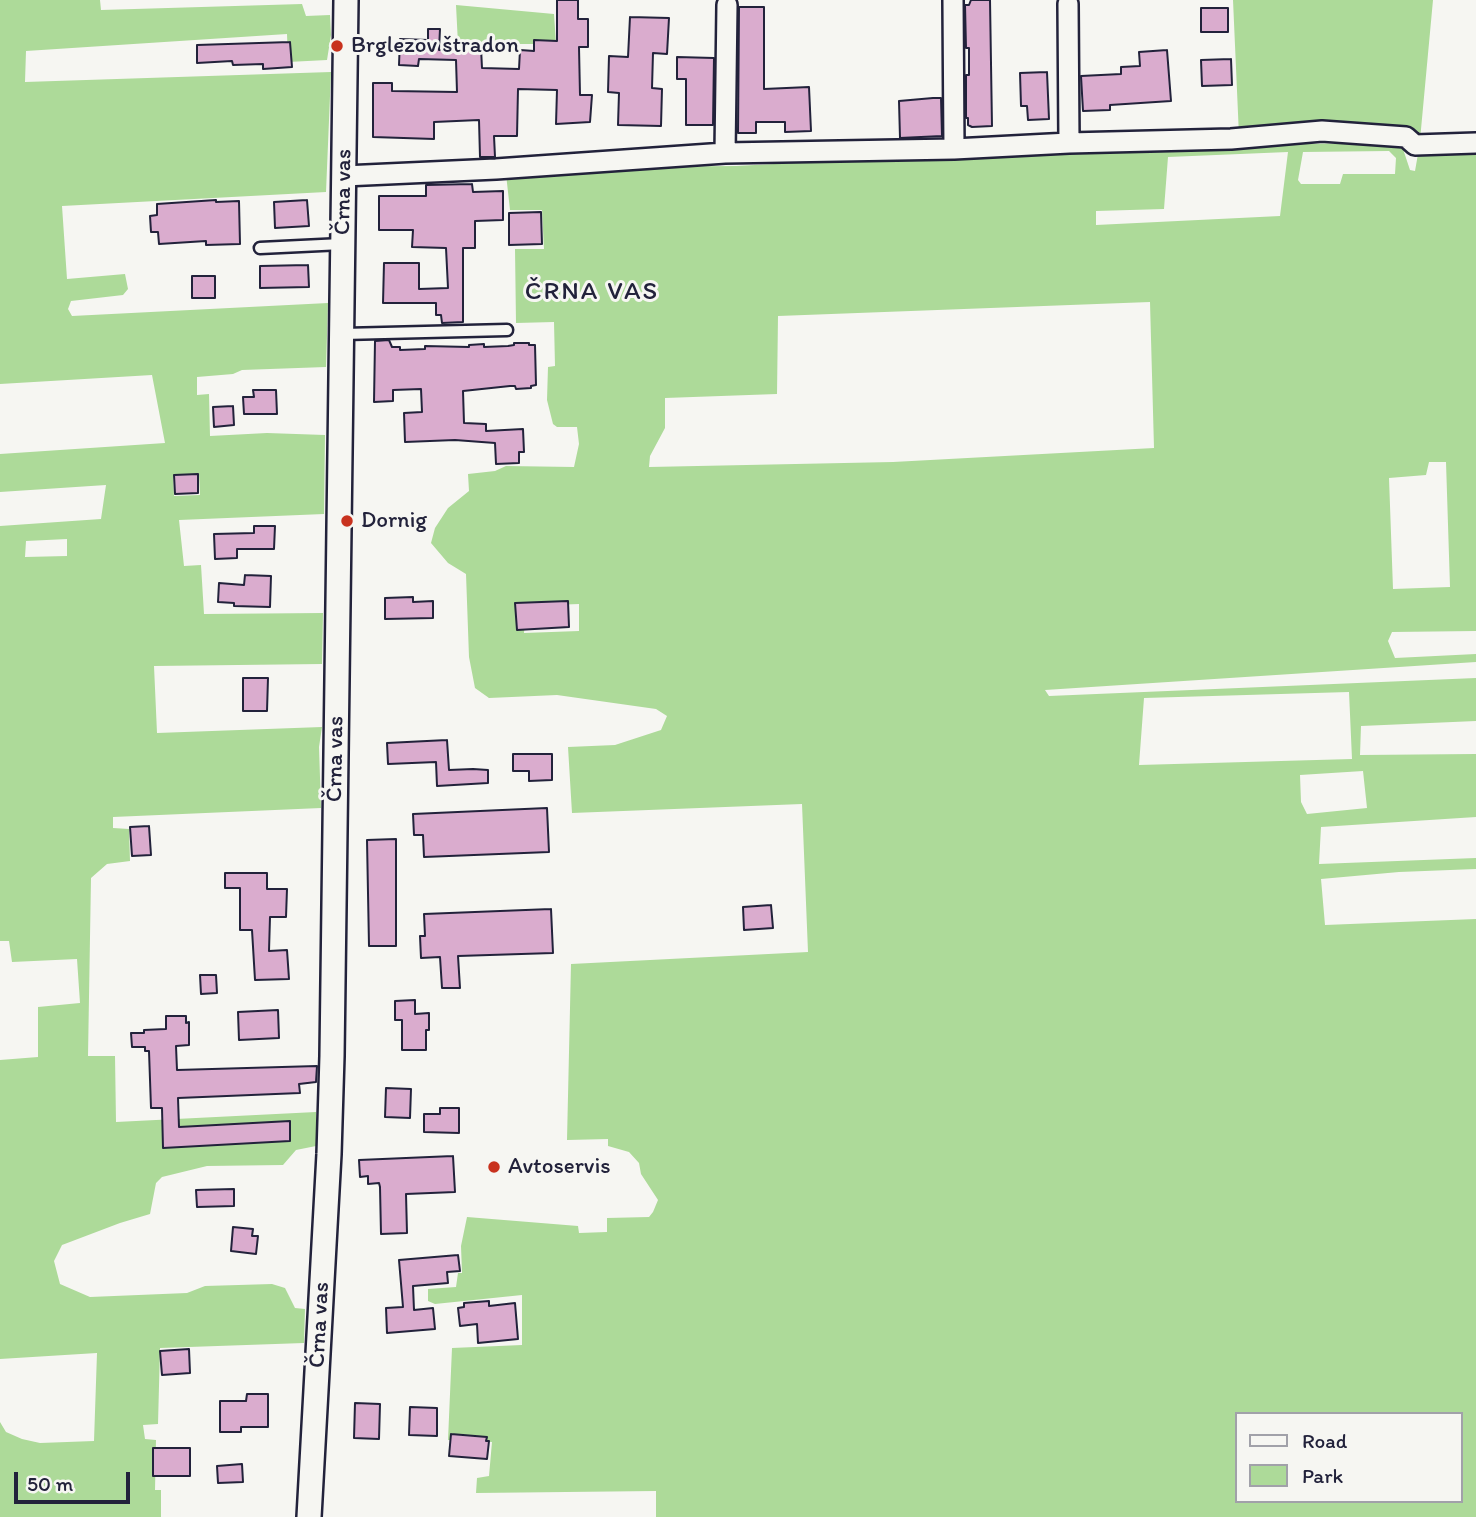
<!DOCTYPE html>
<meta charset="utf-8">
<style>
body{margin:0}
#map{position:relative;width:1476px;height:1517px;overflow:hidden;background:#f6f6f2;font-family:Itim,sans-serif}
canvas{display:block}
.legend{position:absolute;left:1235px;top:1412px;width:228px;height:91px;box-sizing:border-box;background:#f6f6f2;border:2px solid #a1a1a9;margin:0;padding:9px 12px;list-style:none;font-size:21px;color:#22223b}
.legend li{display:flex;align-items:center;gap:14px;height:35px}
.legend b{width:35px;border:2px solid #a1a1a9}
.scale{position:absolute;left:14px;top:1472px;width:116px;height:32px;box-sizing:border-box;border:4px solid #22223b;border-top:0;padding-left:9px;font-size:21px;line-height:24px;white-space:nowrap;color:#22223b;-webkit-text-stroke:5px #f6f6f2;paint-order:stroke}
</style>
<div id="map">
<canvas width="1476" height="1517"></canvas>
<ul class="legend">
<li><b style="height:9px;background:#f6f6f2"></b>Road</li>
<li><b style="height:19px;background:#adda99"></b>Park</li>
</ul>
<div class="scale">50 m</div>
</div>
<script>
const ctx = document.querySelector('canvas').getContext('2d');
ctx.lineJoin = 'round';
function fillPath(path, color) { ctx.fillStyle = color; ctx.fill(path, 'evenodd'); }
const toPath = rows => new Path2D(rows.map(r => 'M' + r).join(''));
function stroke(path, color, width, dash) { ctx.strokeStyle = color; ctx.lineWidth = width; ctx.lineCap = dash ? 'butt' : 'round'; ctx.setLineDash(dash || []); ctx.stroke(path); }
function label(font, color, halo, rows, align = 'center') {
  ctx.font = font + ' Itim,sans-serif'; ctx.lineWidth = 6; ctx.setLineDash([]); ctx.textBaseline = 'middle'; ctx.strokeStyle = halo; ctx.fillStyle = color; for (const [text, x, y, turn = 0] of rows) {
    ctx.save(); ctx.translate(x, y); ctx.rotate((+turn || 0) * Math.PI / 180); ctx.textAlign = isNaN(turn) ? turn : align; if (halo) ctx.strokeText(text, 0, 0); ctx.fillText(text, 0, 0); ctx.restore();
  }
}
fillPath(toPath([
 [0,0,100,0,101,10,302,4,306,16,330,15,331,35,327,60,288,62,287,34,26,51,25,82,331,72,326,192,62,206,67,279,125,274,128,289,123,295,71,301,68,309,72,316,328,303,326,367,242,370,233,374,197,377,197,395,209,394,210,436,267,433,325,435,324,514,179,520,184,566,201,565,204,614,323,613,322,664,154,666,157,733,322,727,319,747,321,808,113,817,113,828,129,829,130,861,107,864,91,878,88,1056,115,1056,116,1122,316,1112,316,1146,296,1150,283,1165,207,1166,162,1177,156,1183,150,1214,120,1223,62,1245,54,1261,60,1284,90,1297,187,1293,205,1286,272,1284,285,1288,295,1308,305,1309,304,1343,160,1348,158,1424,143,1425,145,1439,156,1440,155,1490,161,1490,161,1517,0,1517,0,1422,6,1432,22,1439,40,1443,94,1441,97,1353,0,1359,0,1060,38,1057,38,1007,80,1003,77,959,12,962,9,941,0,941,0,526,101,519,106,485,0,492,0,454,165,443,152,375,0,384],
 [199,474,200,495,174,496,173,475],
 [67,539,67,556,25,557,26,541],
 [1233,0,1433,0,1420,140,1239,136],
 [456,5,554,14,556,44,458,44],
 [1388,143,1403,149,1410,170,1415,171,1418,154,1476,152,1476,631,1392,632,1388,641,1395,658,1476,654,1476,662,1045,690,1049,696,1476,678,1476,721,1361,726,1360,755,1476,754,1476,817,1321,827,1319,864,1476,858,1476,869,1399,872,1321,879,1325,925,1476,919,1476,1517,656,1517,656,1491,476,1493,477,1478,489,1476,492,1442,448,1440,452,1348,522,1345,522,1295,435,1304,428,1301,428,1289,456,1287,458,1273,462,1273,461,1246,467,1217,578,1226,579,1233,607,1232,607,1218,649,1217,653,1212,658,1200,641,1174,639,1163,629,1152,608,1146,608,1139,567,1140,571,964,808,952,802,804,572,813,568,747,615,745,661,730,667,716,656,709,557,695,489,698,475,688,469,657,466,574,448,563,431,543,435,528,448,508,469,491,468,474,495,471,506,466,574,467,579,444,577,427,557,427,553,424,547,400,548,367,555,366,554,322,516,323,515,249,544,249,542,210,510,210,506,174,612,167,736,166,906,157,1289,144],
 [1389,151,1396,158,1395,174,1343,174,1340,184,1301,184,1298,180,1303,152],
 [1288,152,1280,216,1096,225,1096,211,1164,209,1168,157],
 [1150,302,1154,448,893,462,649,467,650,456,665,428,665,398,777,394,778,316],
 [1429,462,1446,462,1450,587,1393,589,1389,478,1426,475],
 [579,604,579,631,524,633,526,606],
 [1349,692,1352,759,1139,765,1144,698],
 [1363,771,1367,808,1307,814,1301,802,1300,775],
 [1236,1414,1460,1414,1460,1501,1236,1501]
]), '#adda99');
const building = toPath([
 [557,0,578,0,578,19,588,19,588,47,579,47,580,95,592,95,590,122,556,124,557,90,518,89,517,136,494,136,495,157,480,157,479,120,434,122,434,139,373,137,373,83,392,83,392,91,457,92,456,60,419,59,418,66,399,65,400,39,428,40,428,29,440,29,439,50,481,48,482,68,519,69,520,50,534,51,534,40,557,41,557,0],
 [971,0,990,0,992,126,972,127,968,125,968,118,966,118,966,75,969,75,969,48,966,48,965,5,969,5,971,0],
 [739,7,764,7,764,89,809,87,811,131,785,132,785,122,756,122,756,133,738,133,739,7],
 [1201,8,1228,8,1228,32,1201,32,1201,8],
 [630,17,669,18,667,54,653,53,652,88,662,89,661,126,618,125,619,93,608,92,609,56,628,57,630,17],
 [290,42,292,67,263,69,263,64,233,65,232,61,197,63,197,45,290,42],
 [1167,50,1171,101,1110,105,1110,110,1083,111,1081,76,1121,74,1121,67,1140,66,1139,52,1167,50],
 [677,57,714,58,713,125,686,125,686,79,677,79,677,57],
 [1231,59,1232,85,1202,86,1201,60,1231,59],
 [1047,72,1049,119,1028,120,1027,106,1021,106,1020,73,1047,72],
 [933,98,941,98,942,136,900,138,899,101,933,98],
 [472,184,473,192,503,191,503,220,475,221,475,248,463,248,463,322,442,323,441,315,436,315,436,303,383,303,384,263,419,263,419,289,448,288,446,248,412,247,413,230,379,230,379,196,426,196,426,185,472,184],
 [216,200,216,202,239,201,240,244,206,245,206,241,159,244,158,232,151,232,150,216,157,215,157,204,216,200],
 [307,200,309,226,275,228,274,202,307,200],
 [541,212,542,244,509,245,509,213,541,212],
 [308,265,309,287,260,288,260,266,308,265],
 [192,276,215,276,215,298,192,298,192,276],
 [389,340,392,347,400,347,400,350,425,349,425,346,469,347,469,345,484,344,484,347,508,346,514,345,514,343,529,343,529,345,535,345,536,385,531,386,531,388,516,389,515,386,510,386,463,391,464,423,486,424,486,431,523,429,524,452,519,452,519,463,496,464,495,443,455,440,405,442,404,413,422,412,421,389,393,390,393,401,374,402,375,341,389,340],
 [253,390,276,390,277,414,244,414,243,397,254,397,253,390],
 [233,406,234,425,214,427,213,407,233,406],
 [198,474,198,493,175,494,174,475,198,474],
 [254,526,275,526,274,549,237,549,237,558,215,559,214,534,254,533,254,526],
 [245,575,271,576,270,607,234,606,234,603,218,602,219,583,244,585,245,575],
 [413,597,413,602,433,601,433,618,385,619,385,598,413,597],
 [568,601,569,627,517,630,515,603,568,601],
 [243,678,268,678,267,711,243,711,243,678],
 [447,740,449,770,473,769,488,770,488,783,437,786,436,762,388,764,387,743,447,740],
 [513,754,552,754,552,780,529,781,529,771,513,771,513,754],
 [547,808,549,852,424,857,423,835,414,835,413,814,547,808],
 [149,826,151,855,132,856,130,827,149,826],
 [396,839,396,946,369,946,367,840,396,839],
 [225,873,267,873,267,889,287,889,286,917,270,917,269,951,287,950,289,979,255,980,252,930,240,930,240,888,225,888,225,873],
 [771,905,773,928,744,930,743,907,771,905],
 [551,909,553,953,458,956,460,988,442,988,440,957,421,958,420,936,425,936,424,914,551,909],
 [200,975,216,975,217,993,201,994,200,975],
 [415,1000,415,1014,429,1013,429,1030,426,1030,426,1050,402,1050,402,1020,395,1020,395,1001,415,1000],
 [278,1010,279,1038,239,1040,238,1012,278,1010],
 [166,1016,186,1016,186,1023,189,1022,189,1045,176,1046,177,1070,317,1066,316,1082,299,1084,300,1093,178,1098,179,1127,290,1121,290,1141,163,1148,162,1108,151,1108,149,1051,145,1051,145,1047,132,1047,131,1033,144,1033,144,1030,166,1029,166,1016],
 [386,1088,411,1089,410,1118,385,1117,386,1088],
 [440,1108,459,1108,459,1133,424,1132,424,1114,440,1114,440,1108],
 [453,1156,455,1192,406,1194,407,1233,381,1234,380,1187,379,1183,368,1184,368,1176,360,1177,359,1160,453,1156],
 [234,1189,234,1206,197,1207,196,1190,234,1189],
 [233,1227,253,1229,252,1236,258,1236,256,1254,231,1251,233,1227],
 [458,1255,460,1271,447,1272,448,1283,413,1286,414,1310,433,1308,435,1329,387,1333,386,1308,403,1307,399,1260,458,1255],
 [489,1301,489,1306,515,1303,518,1339,478,1343,477,1324,460,1326,458,1308,464,1307,464,1303,489,1301],
 [189,1349,190,1373,162,1375,160,1351,189,1349],
 [247,1394,268,1394,268,1427,241,1427,241,1432,220,1432,220,1401,246,1401,247,1394],
 [355,1403,380,1404,379,1439,354,1438,355,1403],
 [410,1407,437,1408,437,1436,409,1435,410,1407],
 [451,1434,487,1437,486,1441,489,1441,487,1459,449,1456,451,1434],
 [153,1448,190,1448,190,1476,153,1476,153,1448],
 [242,1464,243,1482,218,1483,217,1466,242,1464]
]);
fillPath(building, '#daacce');
stroke(building, '#22223b', 2);
const service = toPath([
 [260,248,342,244],
 [343,334,507,330]
]);
const minor = toPath([
 [953,0,954,149],
 [1068,4,1069,143],
 [725,153,727,5],
 [344,176,496,169,725,153,954,149,1069,143,1231,139,1322,131,1406,137,1415,145,1476,143]
]);
const tertiary = toPath([
 [309,1517,329,1154,332,1056,346,0]
]);
stroke(service, '#22223b', 15);
stroke(minor, '#22223b', 24);
stroke(tertiary, '#22223b', 28);
stroke(service, '#f6f6f2', 10);
stroke(minor, '#f6f6f2', 19);
stroke(tertiary, '#f6f6f2', 23);
for (const [x, y, r, color] of [
 [337,46,7,"#c8321e"],
 [347,521,7,"#c8321e"],
 [494,1167,7,"#c8321e"]
]) { const dot = new Path2D(); dot.arc(x, y, r, 0, 2 * Math.PI); ctx.fillStyle = color; ctx.fill(dot); stroke(dot, '#f6f6f2', 2.5); }
label('23px', '#22223b', '#f6f6f2', [
 ["Brglezov štradon",351,46],
 ["Dornig",361,521],
 ["Avtoservis",508,1167]
], 'left');
label('23px', '#22223b', '#f6f6f2', [
 ["Črna vas",344,192,-89],
 ["Črna vas",336,759,-89],
 ["Črna vas",320,1325,-87]
]);
ctx.letterSpacing = '2px';
label('26px', '#22223b', '#f6f6f2', [
 ["ČRNA VAS",592,292]
]);
ctx.letterSpacing = '0px';
</script>
